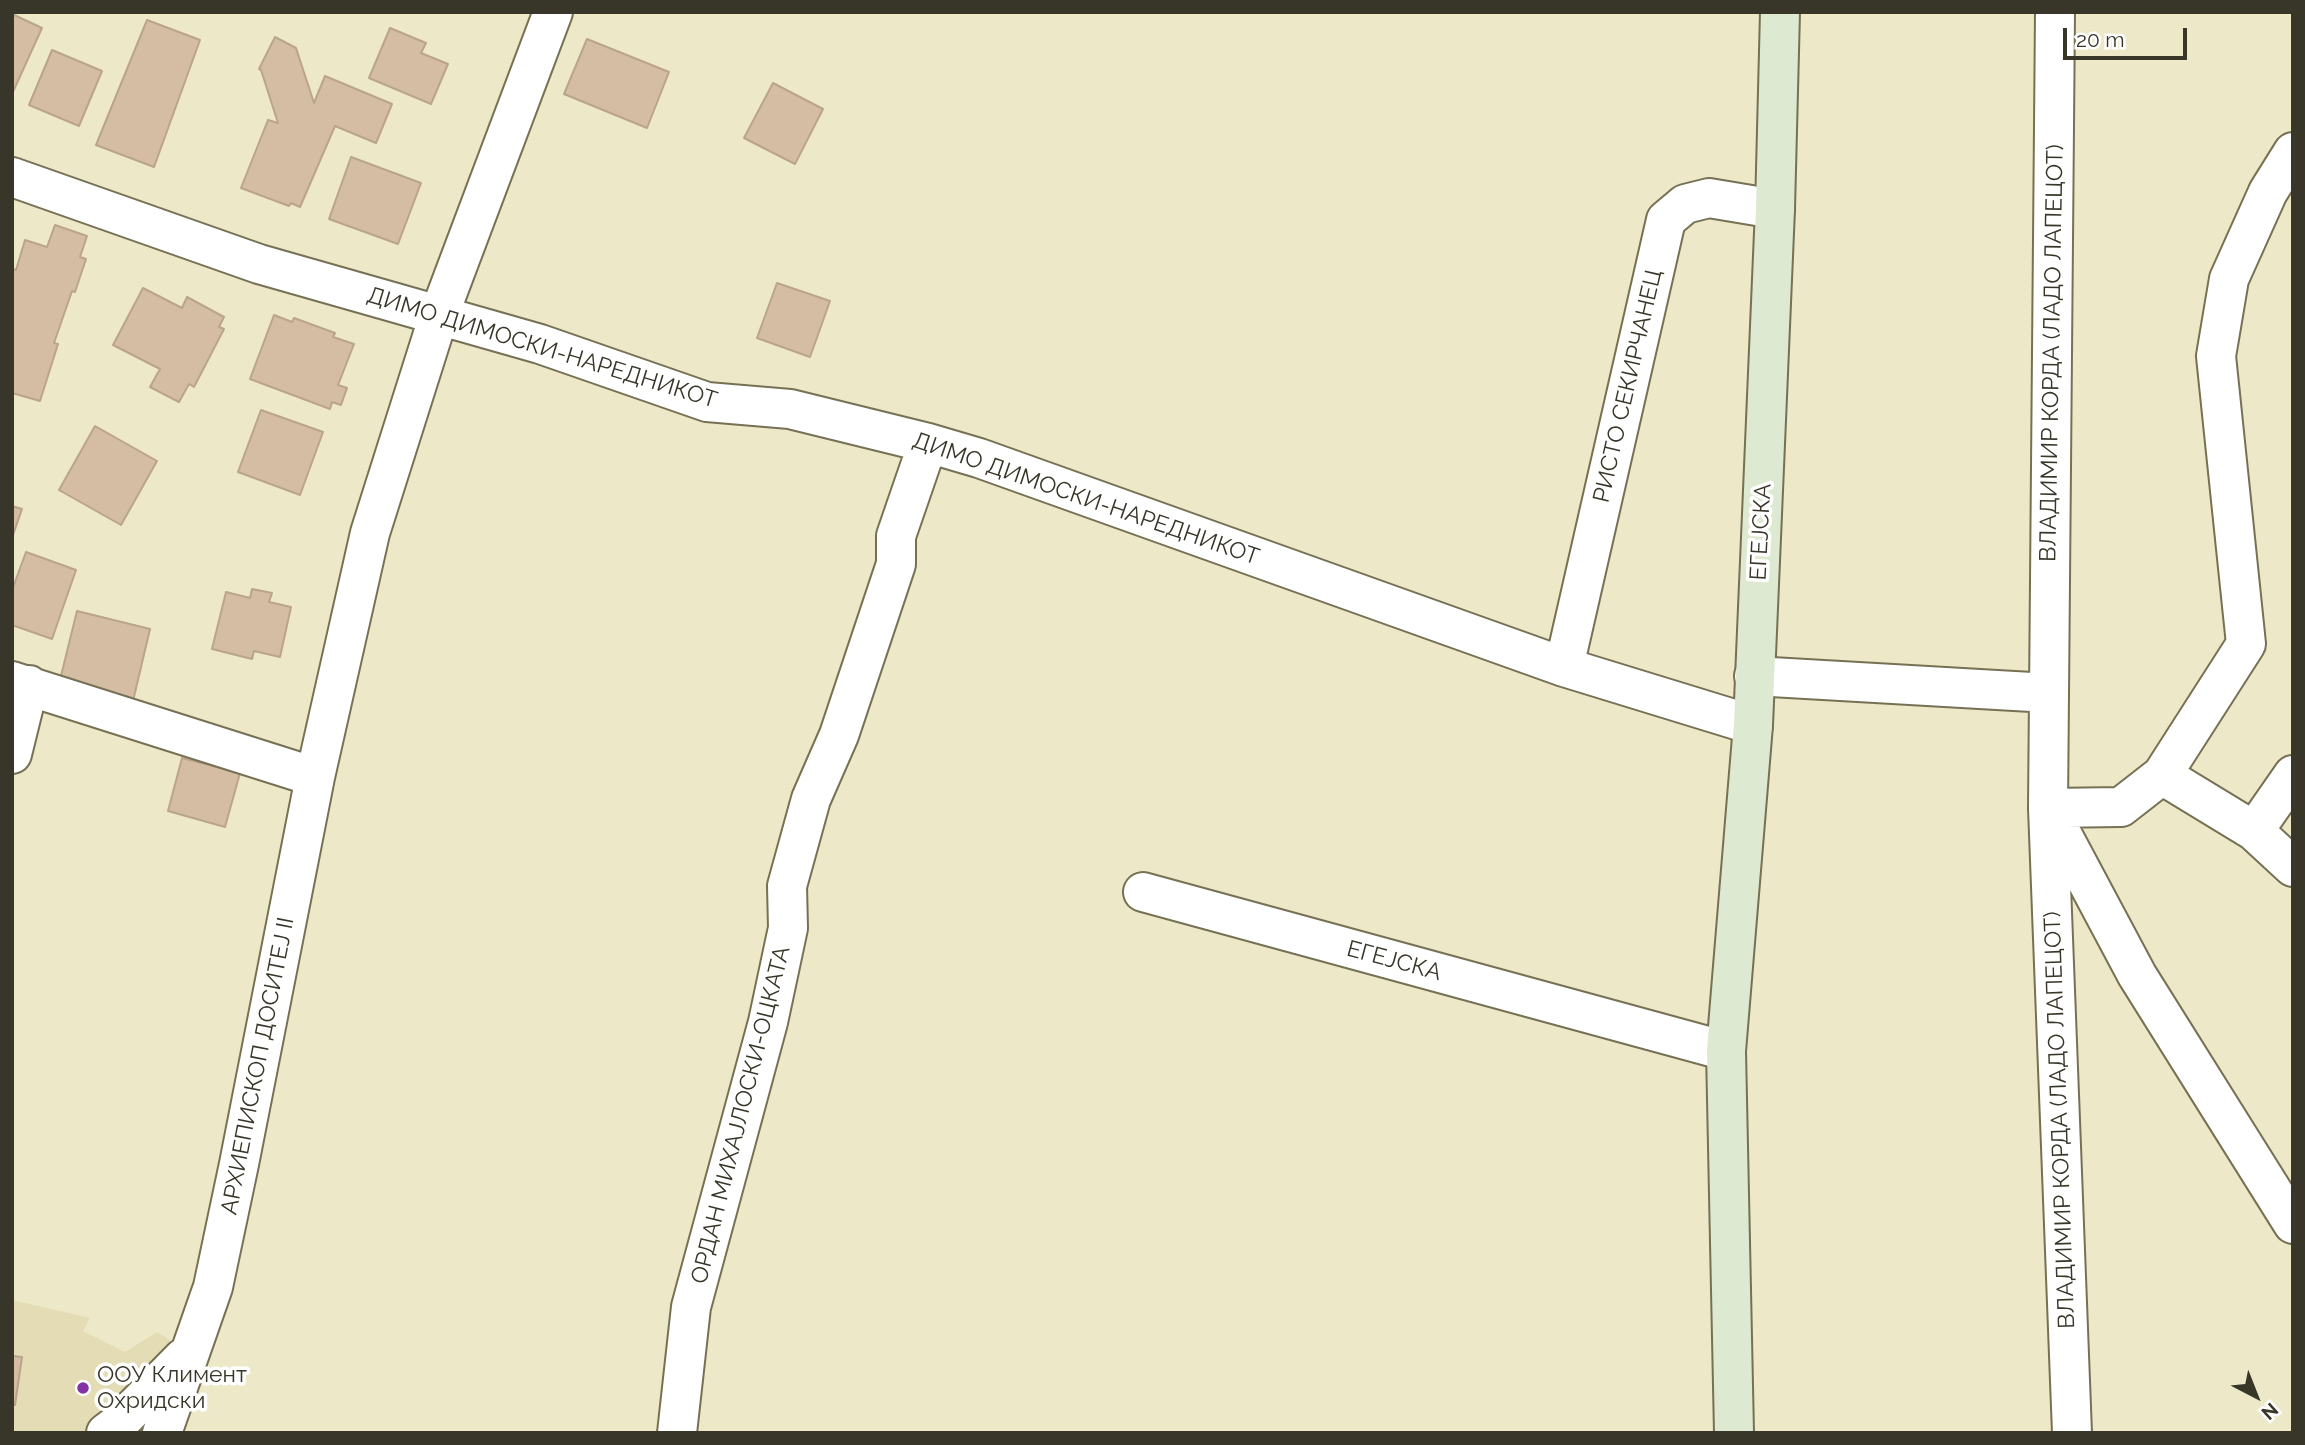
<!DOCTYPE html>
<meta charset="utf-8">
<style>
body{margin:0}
#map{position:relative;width:2305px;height:1445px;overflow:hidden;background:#ede8c7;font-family:Raleway,sans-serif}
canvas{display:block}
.frame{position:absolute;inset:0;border:14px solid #383629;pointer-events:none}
.north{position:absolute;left:2221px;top:1361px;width:70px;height:70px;-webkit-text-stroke:5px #fff;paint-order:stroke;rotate:138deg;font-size:19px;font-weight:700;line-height:28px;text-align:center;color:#383629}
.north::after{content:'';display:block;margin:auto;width:24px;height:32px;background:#383629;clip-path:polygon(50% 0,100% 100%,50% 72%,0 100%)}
.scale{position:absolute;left:2063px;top:28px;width:124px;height:32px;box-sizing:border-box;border:4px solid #383629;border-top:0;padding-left:9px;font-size:21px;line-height:24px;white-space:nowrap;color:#383629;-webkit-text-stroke:5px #fff;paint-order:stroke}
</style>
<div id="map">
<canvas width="2305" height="1445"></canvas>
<div class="frame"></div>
<div class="north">N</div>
<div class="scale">20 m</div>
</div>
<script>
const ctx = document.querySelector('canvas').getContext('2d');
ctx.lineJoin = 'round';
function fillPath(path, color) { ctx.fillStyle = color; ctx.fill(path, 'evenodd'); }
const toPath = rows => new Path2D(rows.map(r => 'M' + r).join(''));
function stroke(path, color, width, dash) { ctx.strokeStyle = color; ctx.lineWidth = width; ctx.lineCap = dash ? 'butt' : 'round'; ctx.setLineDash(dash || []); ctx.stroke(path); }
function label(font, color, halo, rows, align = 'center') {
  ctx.font = font + ' Raleway,sans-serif'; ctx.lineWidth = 7; ctx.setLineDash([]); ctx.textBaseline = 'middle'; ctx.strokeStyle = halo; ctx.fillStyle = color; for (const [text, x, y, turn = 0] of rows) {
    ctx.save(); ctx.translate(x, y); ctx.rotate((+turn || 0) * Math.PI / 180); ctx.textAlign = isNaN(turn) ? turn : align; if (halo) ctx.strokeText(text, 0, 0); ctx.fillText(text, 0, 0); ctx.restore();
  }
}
fillPath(toPath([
 [12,1300,90,1318,83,1331,125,1352,157,1332,189,1352,106,1433,12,1433]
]), '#e3dcb4');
const building = toPath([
 [12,14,42,28,12,94,12,14],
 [147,20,200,40,154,167,96,145,147,20],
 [390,28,426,43,421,53,448,64,431,104,369,78,390,28],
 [275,37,296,48,314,103,325,76,392,104,376,143,335,126,300,207,291,203,289,206,241,188,268,120,278,123,261,70,259,69,275,37],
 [587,39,669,72,647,128,564,94,587,39],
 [52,50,102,71,79,126,29,105,52,50],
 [773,83,823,109,795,164,744,138,773,83],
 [351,157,421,183,398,244,329,219,351,157],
 [55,225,87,236,80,257,86,259,75,292,72,291,54,343,58,344,40,401,12,393,12,269,16,270,25,240,47,247,55,225],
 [777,283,830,301,810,357,757,338,777,283],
 [143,288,182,308,187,297,224,317,219,327,224,329,194,387,189,384,179,402,150,387,160,369,113,345,143,288],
 [274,315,292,322,294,318,335,333,333,337,354,344,338,385,347,388,341,405,332,402,330,409,250,379,274,315],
 [261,410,323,432,300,495,238,472,261,410],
 [95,426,157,461,121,525,59,490,95,426],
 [12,506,22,509,12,538,12,506],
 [26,552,76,570,52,639,12,625,12,590,26,552],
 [252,589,272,593,269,602,291,607,280,657,254,651,252,659,212,649,226,592,250,598,252,589],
 [77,611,150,629,133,701,59,684,77,611],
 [182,758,240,773,225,827,168,811,182,758],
 [12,1356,22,1357,15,1405,12,1405,12,1356]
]);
fillPath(building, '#d4bda3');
stroke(building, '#baa48b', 2);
const street = toPath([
 [2055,12,2048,808,2072,1433],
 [2293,152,2268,192,2229,279,2216,356,2246,644,2162,775,2121,807,2048,808,2137,975,2293,1224],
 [12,177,259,264,540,344,707,402,790,409,928,443,979,458,1564,667,1753,725],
 [1564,667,1666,220,1685,204,1709,198,1775,209],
 [1754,676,2049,693],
 [12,681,315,777],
 [12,754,29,685],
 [2162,775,2254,831,2293,867],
 [2254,831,2293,775],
 [1143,892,1726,1051],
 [106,1433,118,1424,183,1358],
 [162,1433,213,1287,239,1164,315,777,370,533,439,315,553,12],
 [677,1433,691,1307,768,1022,788,928,787,886,811,799,839,735,896,564,896,536,928,443]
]);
const secondary = toPath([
 [1734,1433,1726,1051,1753,725,1775,209,1780,12]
]);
stroke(street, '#767154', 42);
stroke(secondary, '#767154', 42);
stroke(street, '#fff', 38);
stroke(secondary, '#dde9d0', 38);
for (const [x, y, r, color] of [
 [83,1388,7,"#8234a5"]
]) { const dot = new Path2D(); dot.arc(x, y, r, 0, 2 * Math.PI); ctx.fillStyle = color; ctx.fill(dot); stroke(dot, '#fff', 2.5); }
label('23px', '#383629', '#fff', [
 ["ДИМО ДИМОСКИ-НАРЕДНИКОТ",542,348,17],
 ["ВЛАДИМИР КОРДА (ЛАДО ЛАПЕЦОТ)",2052,353,-89],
 ["РИСТО СЕКИРЧАНЕЦ",1628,386,-77],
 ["ДИМО ДИМОСКИ-НАРЕДНИКОТ",1086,499,19],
 ["ЕГЕЈСКА",1761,532,-87],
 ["ЕГЕЈСКА",1394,961,15],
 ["АРХИЕПИСКОП ДОСИТЕЈ II",258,1066,-79],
 ["ОРДАН МИХАЈЛОСКИ-ОЦКАТА",741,1115,-76],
 ["ВЛАДИМИР КОРДА (ЛАДО ЛАПЕЦОТ)",2060,1120,-92]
]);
label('23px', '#383629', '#fff', [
 ["ООУ Климент",97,1375],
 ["Охридски",97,1401]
], 'left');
</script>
